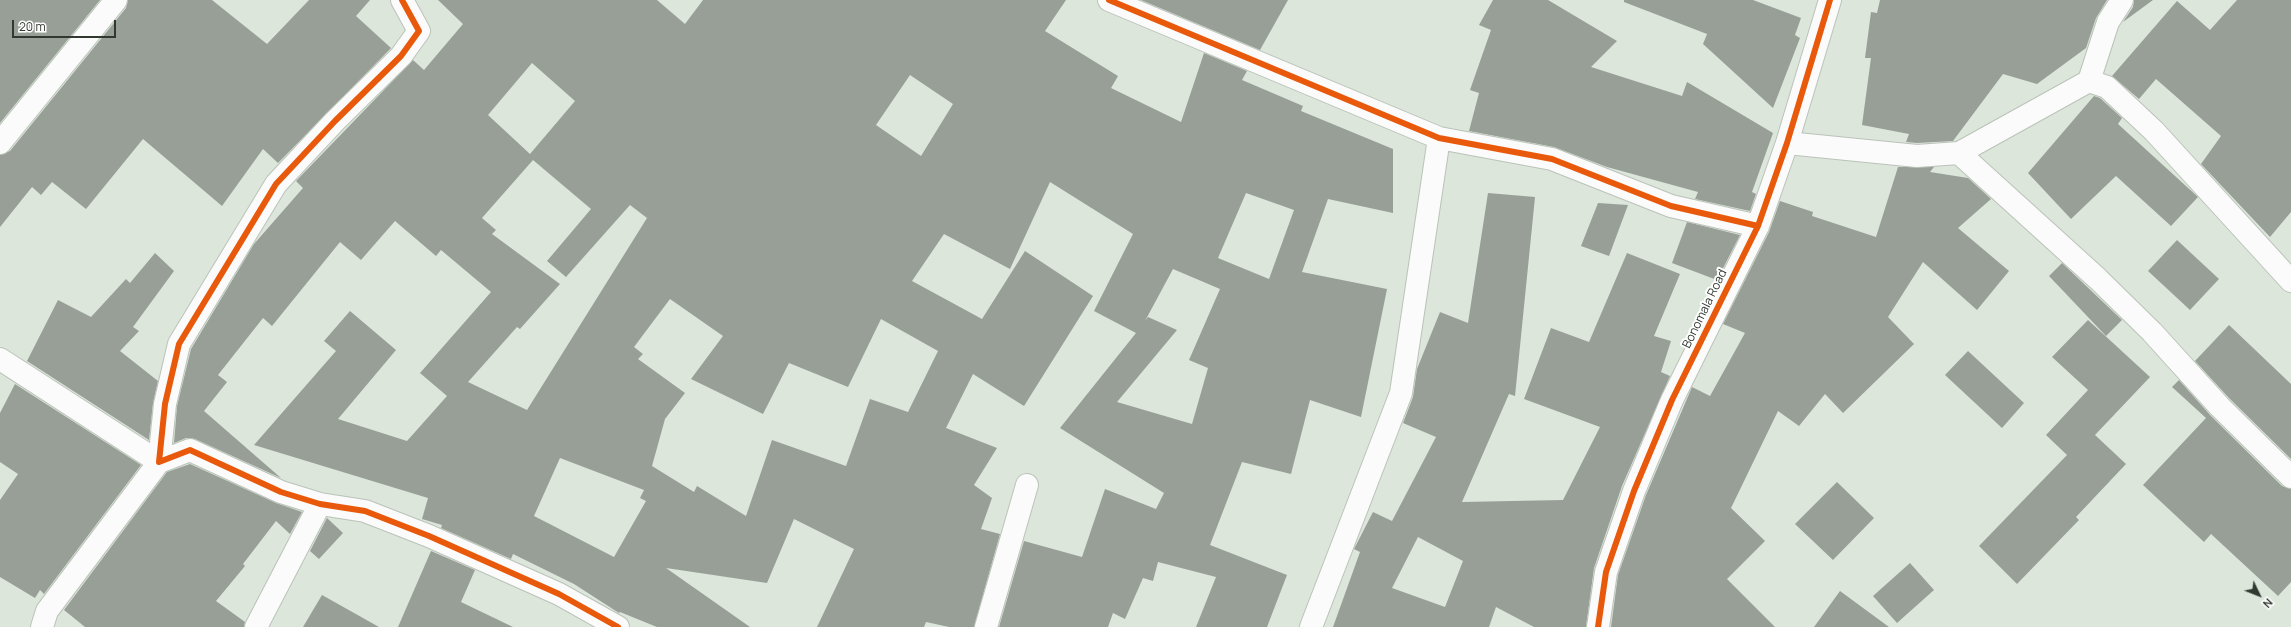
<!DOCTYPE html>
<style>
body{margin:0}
#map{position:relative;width:2291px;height:627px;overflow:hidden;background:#dce6db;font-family:Manrope,sans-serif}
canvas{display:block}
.north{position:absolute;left:2239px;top:575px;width:40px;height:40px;-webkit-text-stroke:3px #fff;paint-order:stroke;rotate:133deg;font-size:11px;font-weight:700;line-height:16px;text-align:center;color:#313830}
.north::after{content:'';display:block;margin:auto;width:14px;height:18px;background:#313830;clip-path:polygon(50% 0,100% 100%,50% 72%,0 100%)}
.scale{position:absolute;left:12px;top:20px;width:104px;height:18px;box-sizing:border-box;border:2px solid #313830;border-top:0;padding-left:5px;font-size:12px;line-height:14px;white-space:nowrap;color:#313830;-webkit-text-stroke:3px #fff;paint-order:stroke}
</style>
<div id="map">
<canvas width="2291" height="627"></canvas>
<div class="north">N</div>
<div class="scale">20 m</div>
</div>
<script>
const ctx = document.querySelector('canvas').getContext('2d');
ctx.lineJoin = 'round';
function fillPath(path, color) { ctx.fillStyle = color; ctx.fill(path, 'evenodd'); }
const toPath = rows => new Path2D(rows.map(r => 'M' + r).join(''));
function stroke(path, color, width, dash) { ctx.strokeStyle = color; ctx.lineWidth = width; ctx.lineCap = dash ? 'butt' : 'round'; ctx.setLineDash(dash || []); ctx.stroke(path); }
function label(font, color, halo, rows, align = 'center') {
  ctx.font = font + ' Manrope,sans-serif'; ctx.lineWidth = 4; ctx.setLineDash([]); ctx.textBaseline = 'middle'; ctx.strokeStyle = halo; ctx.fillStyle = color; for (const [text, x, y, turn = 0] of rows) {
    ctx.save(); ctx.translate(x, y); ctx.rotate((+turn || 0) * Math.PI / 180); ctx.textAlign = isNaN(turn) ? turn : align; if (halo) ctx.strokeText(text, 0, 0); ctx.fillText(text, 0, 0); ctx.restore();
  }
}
fillPath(toPath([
 [0,0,100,0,0,123],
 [128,0,212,0,267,44,309,0,370,0,356,16,391,48,278,163,263,149,222,206,143,139,86,209,52,182,41,195,32,187,0,227,0,155,10,151,126,8],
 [438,0,657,0,685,24,703,0,1066,0,1045,31,1118,76,1111,88,1181,122,1204,53,1247,71,1242,80,1303,106,1301,111,1393,149,1393,213,1328,199,1302,272,1387,289,1361,417,1310,400,1291,474,1242,462,1210,545,1287,575,1267,627,1196,627,1216,577,1158,562,1153,581,1143,578,1125,619,1113,613,1108,627,999,627,1024,541,1082,557,1105,489,1156,509,1164,493,1060,428,1136,333,1094,311,1133,234,1050,182,1010,269,944,234,912,281,982,319,1025,251,1093,296,1024,406,973,374,946,428,997,448,974,485,992,498,981,529,1000,534,974,627,949,627,926,622,924,627,817,627,854,549,794,519,767,583,666,568,750,627,657,627,620,612,619,613,574,584,513,554,511,559,441,528,442,525,422,519,428,498,254,445,336,351,324,341,350,311,396,350,338,419,407,441,447,396,420,373,491,292,441,250,436,256,395,221,361,260,340,242,272,326,263,318,218,375,227,382,204,411,281,478,195,439,186,438,174,443,177,406,191,349,254,244,303,188,296,181,413,60,424,70,463,24],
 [532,63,575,101,530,154,488,115],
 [910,75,953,104,921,156,876,125],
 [533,160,591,209,547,261,566,277,630,205,647,218,527,410,468,382,517,327,520,329,560,284,492,234,496,230,482,218],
 [1246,193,1294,210,1269,279,1218,258],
 [1173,269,1220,289,1189,360,1208,368,1192,424,1117,402,1177,330,1148,317,1145,321],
 [670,299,723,336,691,379,763,414,789,363,848,387,881,319,938,351,908,412,870,399,846,466,772,440,746,516,697,486,694,492,652,466,665,419,685,393,638,359,643,354,634,347],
 [560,458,644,490,640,498,646,501,614,557,534,516],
 [1141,0,1288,0,1260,50],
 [1493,0,1548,0,1617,41,1591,67,1682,96,1687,82,1773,133,1752,192,1756,194,1750,211,1695,199,1698,192,1607,167,1554,147,1469,131,1479,93,1470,90,1491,30,1479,25],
 [1624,0,1753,0,1801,18,1795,35,1800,38,1773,108,1703,44,1707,34,1624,2],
 [1880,0,2107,0,2096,18,2086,48,2037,84,2003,74,1953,141,1917,143,1906,142,1909,134,1862,125,1871,58,1865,58,1871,12,1877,13],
 [2134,0,2153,0,2123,22,2133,7],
 [2237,0,2291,0,2291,212,2270,237,2201,164,2221,136,2156,79,2139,99,2112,76,2177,1,2210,30],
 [2094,96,2100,98,2122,118,2118,124,2198,197,2171,226,2116,176,2071,219,2028,173],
 [1898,167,1934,167,1930,172,1968,178,1991,199,1958,228,2009,271,1977,310,1923,262,1888,317,1914,344,1843,413,1825,394,1799,426,1778,411,1731,508,1765,541,1727,579,1775,627,1611,627,1618,575,1646,495,1692,387,1710,396,1745,333,1723,324,1769,232,1780,201,1813,212,1812,216,1876,237],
 [1488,193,1535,197,1515,396,1509,394,1462,502,1563,500,1600,427,1524,399,1551,328,1589,342,1627,253,1680,274,1654,336,1671,341,1661,372,1670,376,1622,486,1594,568,1586,627,1534,627,1496,607,1489,627,1333,627,1360,552,1354,549,1373,512,1392,521,1436,437,1403,423,1413,397,1417,369,1440,312,1468,323],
 [1418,537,1463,561,1445,607,1392,588],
 [1598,203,1628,205,1609,256,1581,246],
 [1687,222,1740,235,1717,280,1672,263],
 [2177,240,2219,279,2190,310,2148,271],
 [155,253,174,271,133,327,139,331,120,351,158,381,153,403,149,440,27,361,58,300,91,317,126,279,130,283],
 [2062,263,2122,320,2106,336,2049,276],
 [2088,320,2150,377,2095,435,2126,464,2076,517,2079,520,2017,584,1979,546,2067,455,2046,435,2088,390,2052,357],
 [2229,325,2291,384,2291,459,2229,398,2195,361],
 [1968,351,2024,403,2002,428,1945,375],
 [2179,380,2211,416,2282,486,2291,489,2291,582,2278,596,2211,534,2204,542,2143,485,2206,418,2172,387],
 [15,384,141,465,44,594,40,590,35,598,0,577,0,500,18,474,0,462,0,413],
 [190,464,276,503,302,512,290,534,276,521,243,564,245,566,216,601,245,622,244,627,85,627,64,610,167,472],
 [1837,482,1874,518,1833,560,1795,524],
 [327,518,343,533,319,559,310,551],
 [431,551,475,570,461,602,513,627,398,627],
 [1910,563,1934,590,1897,623,1873,596],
 [1840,591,1889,627,1814,627],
 [322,595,379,627,303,627]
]), '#989f97');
const minor = toPath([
 [402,0,419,31,401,56,335,121,276,184,179,344,165,404,159,462,190,450,281,492,320,504,365,511,429,536,559,594,618,627],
 [1109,0,1439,138,1552,159,1671,206,1758,226],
 [2089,81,2108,22,2122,0],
 [0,143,116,0],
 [1787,143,1917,156,1959,153,2089,81,2107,87,2154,131,2291,281],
 [1959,153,2098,279,2152,332,2220,407,2291,477],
 [0,359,159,462,47,611,42,627],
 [256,627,320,504],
 [986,627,1027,485],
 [1311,627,1401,393,1439,138],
 [1598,627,1606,572,1634,491,1672,400,1758,226,1787,143,1830,0]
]);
stroke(minor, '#bbc3b9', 24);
stroke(minor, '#fafbfa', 22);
stroke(toPath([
 [402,0,419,31,401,56,335,121,276,184,179,344,165,404,159,462,190,450,281,492,320,504,365,511,429,536,559,594,618,627],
 [1109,0,1439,138,1552,159,1671,206,1758,226],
 [1598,627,1606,572,1634,491,1672,400,1758,226,1787,143,1830,0]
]), '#e8590c', 6);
label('12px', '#313830', '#fff', [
 ["Bonomala Road",1705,309,-64]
]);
</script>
